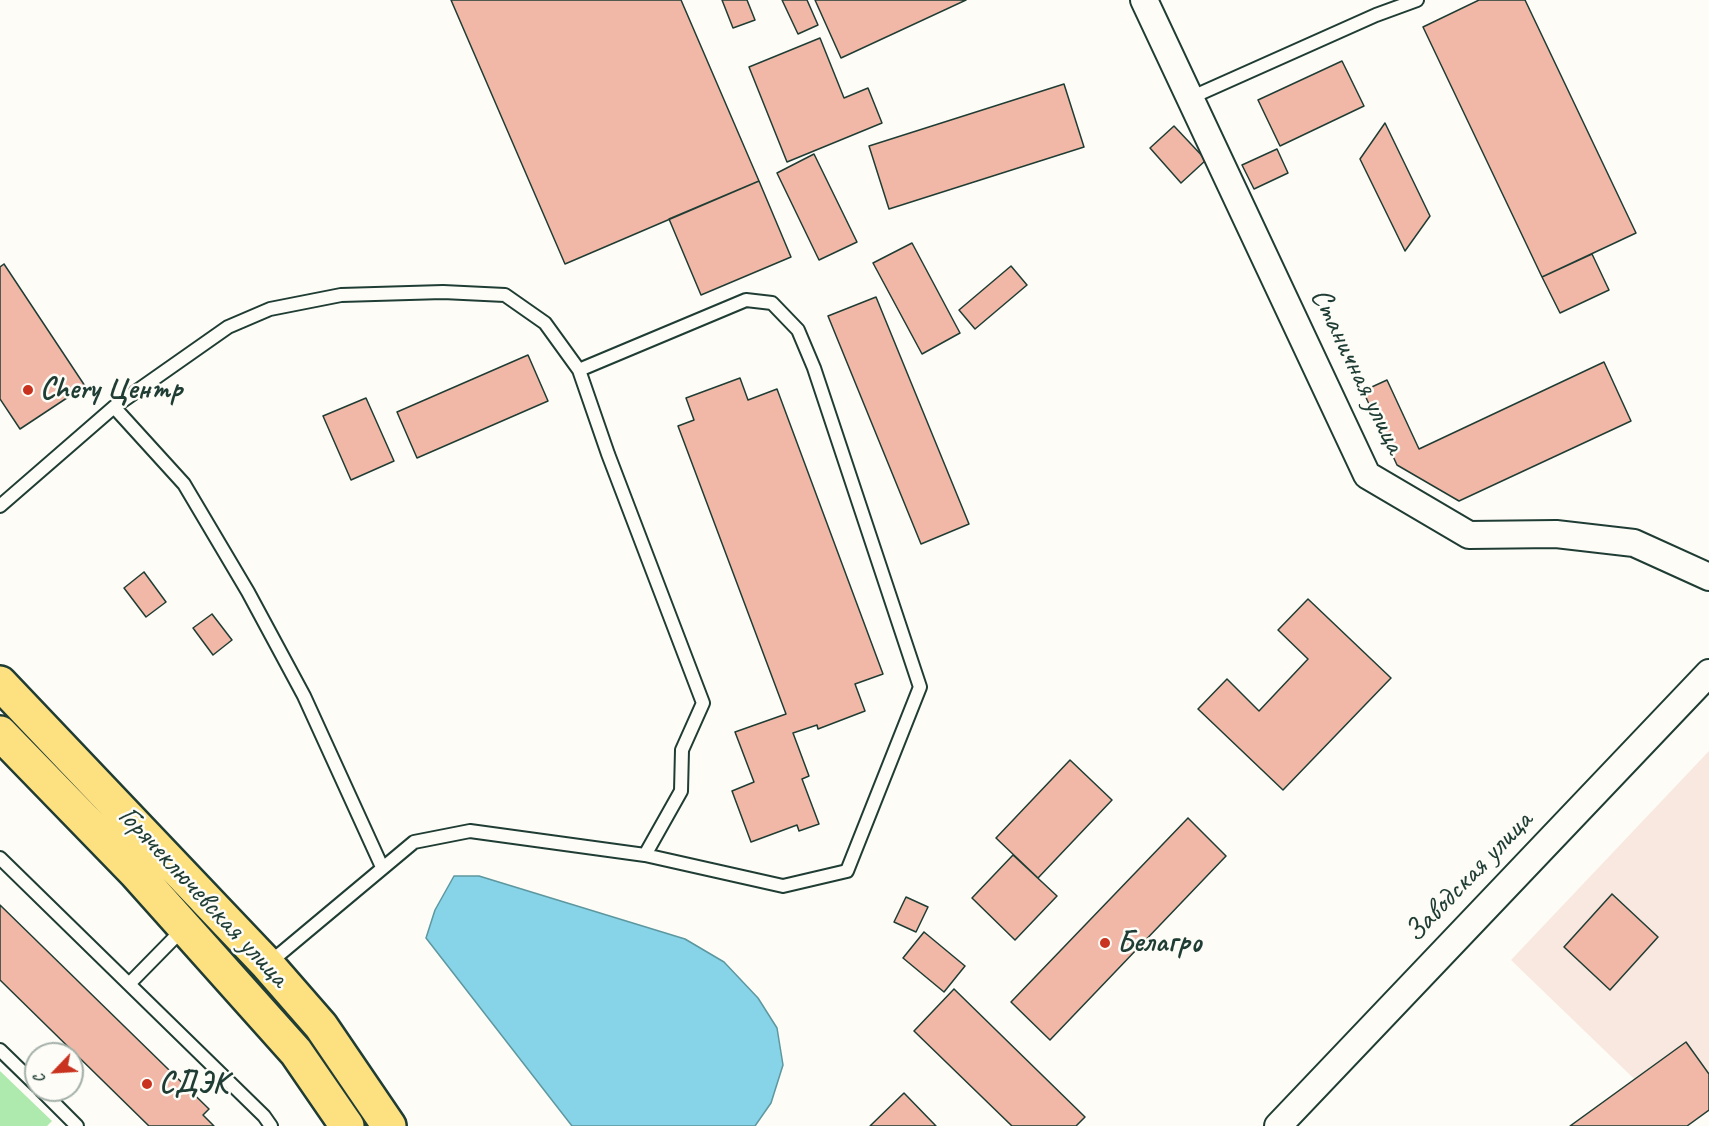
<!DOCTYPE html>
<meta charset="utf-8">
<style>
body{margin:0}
#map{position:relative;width:1709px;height:1126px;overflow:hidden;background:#fdfcf7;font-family:Caveat,sans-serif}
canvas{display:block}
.north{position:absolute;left:24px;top:1042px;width:60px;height:60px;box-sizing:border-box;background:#fdfcf7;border:2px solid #a4b0a9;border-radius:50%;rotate:245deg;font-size:16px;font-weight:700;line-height:24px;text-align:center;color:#1f3d34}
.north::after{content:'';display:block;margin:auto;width:21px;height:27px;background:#c8321e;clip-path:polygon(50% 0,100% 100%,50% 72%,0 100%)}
</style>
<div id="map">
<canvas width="1709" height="1126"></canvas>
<div class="north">С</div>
</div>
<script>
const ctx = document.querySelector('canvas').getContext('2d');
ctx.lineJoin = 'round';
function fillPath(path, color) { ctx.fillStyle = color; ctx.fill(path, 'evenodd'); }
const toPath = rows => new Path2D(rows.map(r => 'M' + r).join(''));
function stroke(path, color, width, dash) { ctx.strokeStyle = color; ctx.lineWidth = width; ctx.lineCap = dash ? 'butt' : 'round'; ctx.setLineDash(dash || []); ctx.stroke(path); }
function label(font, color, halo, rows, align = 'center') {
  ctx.font = font + ' Caveat,sans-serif'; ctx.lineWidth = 5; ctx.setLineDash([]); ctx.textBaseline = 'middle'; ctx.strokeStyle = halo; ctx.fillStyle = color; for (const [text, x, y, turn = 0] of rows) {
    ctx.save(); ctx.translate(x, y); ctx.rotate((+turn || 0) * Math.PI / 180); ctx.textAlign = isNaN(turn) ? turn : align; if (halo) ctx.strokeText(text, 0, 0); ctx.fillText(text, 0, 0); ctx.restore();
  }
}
fillPath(toPath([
 [1709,751,1709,1084,1654,1098,1511,960]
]), '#f9e8df');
fillPath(toPath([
 [0,1071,52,1121,47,1126,0,1126]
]), '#aee9ae');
const water = toPath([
 [454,876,479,876,685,939,724,962,758,998,777,1028,783,1065,771,1103,755,1126,572,1126,426,938,435,910,454,876]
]);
fillPath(water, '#87d3e7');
stroke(water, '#5d979f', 1.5);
const building = toPath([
 [451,0,681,0,759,181,565,264,451,0],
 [722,0,747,0,755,20,733,28,722,0],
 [782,0,807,0,818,25,798,34,782,0],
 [815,0,966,0,841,58,815,0],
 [1479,0,1525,0,1636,233,1542,277,1423,27,1479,0],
 [820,38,844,98,868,88,882,123,787,162,749,67,820,38],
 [1342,61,1364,106,1280,146,1258,100,1342,61],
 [1064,84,1084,147,889,209,869,146,1064,84],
 [1385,123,1430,216,1405,251,1360,159,1385,123],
 [1174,126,1206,160,1181,183,1150,148,1174,126],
 [1277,149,1288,173,1254,189,1242,165,1277,149],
 [814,154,857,242,819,260,777,173,814,154],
 [759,181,791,257,701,295,669,219,759,181],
 [912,243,960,333,922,354,873,263,912,243],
 [1592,254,1609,290,1560,313,1542,277,1592,254],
 [4,264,85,386,20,429,0,399,0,267,4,264],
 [1011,266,1027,285,975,329,959,310,1011,266],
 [876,297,969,524,921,544,828,316,876,297],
 [528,355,548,401,417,458,397,412,528,355],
 [1604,362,1631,421,1459,501,1397,465,1363,391,1387,380,1419,449,1604,362],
 [740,378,748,400,777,389,883,674,855,684,865,711,818,729,817,725,793,733,809,776,802,779,819,824,799,831,797,825,751,842,732,791,754,782,735,732,786,714,678,426,694,420,686,398,740,378],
 [366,398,394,461,351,480,323,416,366,398],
 [144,572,166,602,146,617,124,588,144,572],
 [1308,599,1391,678,1283,790,1198,709,1227,679,1259,711,1308,659,1278,630,1308,599],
 [212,614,232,640,213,655,193,628,212,614],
 [1070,760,1112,800,1038,878,996,838,1070,760],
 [1188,818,1226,856,1050,1040,1011,1002,1188,818],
 [1013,855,1057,896,1015,940,972,898,1013,855],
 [1612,894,1658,937,1610,990,1564,947,1612,894],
 [906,897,928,907,916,932,894,922,906,897],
 [0,905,209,1109,203,1115,214,1126,149,1126,0,980,0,905],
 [924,932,965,966,944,992,903,958,924,932],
 [954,989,1085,1117,1076,1126,1012,1126,914,1031,954,989],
 [1686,1042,1709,1074,1709,1110,1687,1126,1570,1126,1686,1042],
 [904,1093,936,1126,870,1126,904,1093]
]);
fillPath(building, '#f1b8a7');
stroke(building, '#1f3d34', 1.5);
const lane = toPath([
 [1190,98,1376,15,1417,0],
 [114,407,184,484,248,592,304,696,382,867],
 [0,506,114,407,228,327,270,309,341,295,443,292,505,295,545,323,579,370,608,454,703,703,682,750,681,791,645,855],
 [0,858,264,1116,271,1126],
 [268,964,414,842,470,831,645,855,783,886,847,871,920,687,814,368,798,330,772,303,746,300,579,370],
 [129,984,183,929],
 [0,1050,36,1085],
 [41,1090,77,1126]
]);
const street = toPath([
 [1144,0,1367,475,1469,535,1556,534,1634,543,1709,577],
 [1278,1126,1709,673]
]);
const primary = toPath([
 [0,683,267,964,321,1026,389,1126],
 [0,733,136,873,296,1052,347,1126]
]);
stroke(lane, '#1f3d34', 16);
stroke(street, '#1f3d34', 30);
stroke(primary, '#1f3d34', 38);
stroke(lane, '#fdfcf7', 12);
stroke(street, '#fdfcf7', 26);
stroke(primary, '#fde080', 33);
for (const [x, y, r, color] of [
 [28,390,6,"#c8321e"],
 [1105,943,6,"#c8321e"],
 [147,1084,6,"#c8321e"]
]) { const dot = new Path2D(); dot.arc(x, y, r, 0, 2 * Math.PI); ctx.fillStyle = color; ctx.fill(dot); stroke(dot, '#fdfcf7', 2); }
label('30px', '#1f3d34', '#fdfcf7', [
 ["Станичная улица",1357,371,64],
 ["Заводская улица",1469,877,-46],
 ["Горячеключевская улица",203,897,47]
]);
label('bold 30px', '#1f3d34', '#fdfcf7', [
 ["Chery Центр",40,390],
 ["Белагро",1117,943],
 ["СДЭК",159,1084]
], 'left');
</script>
